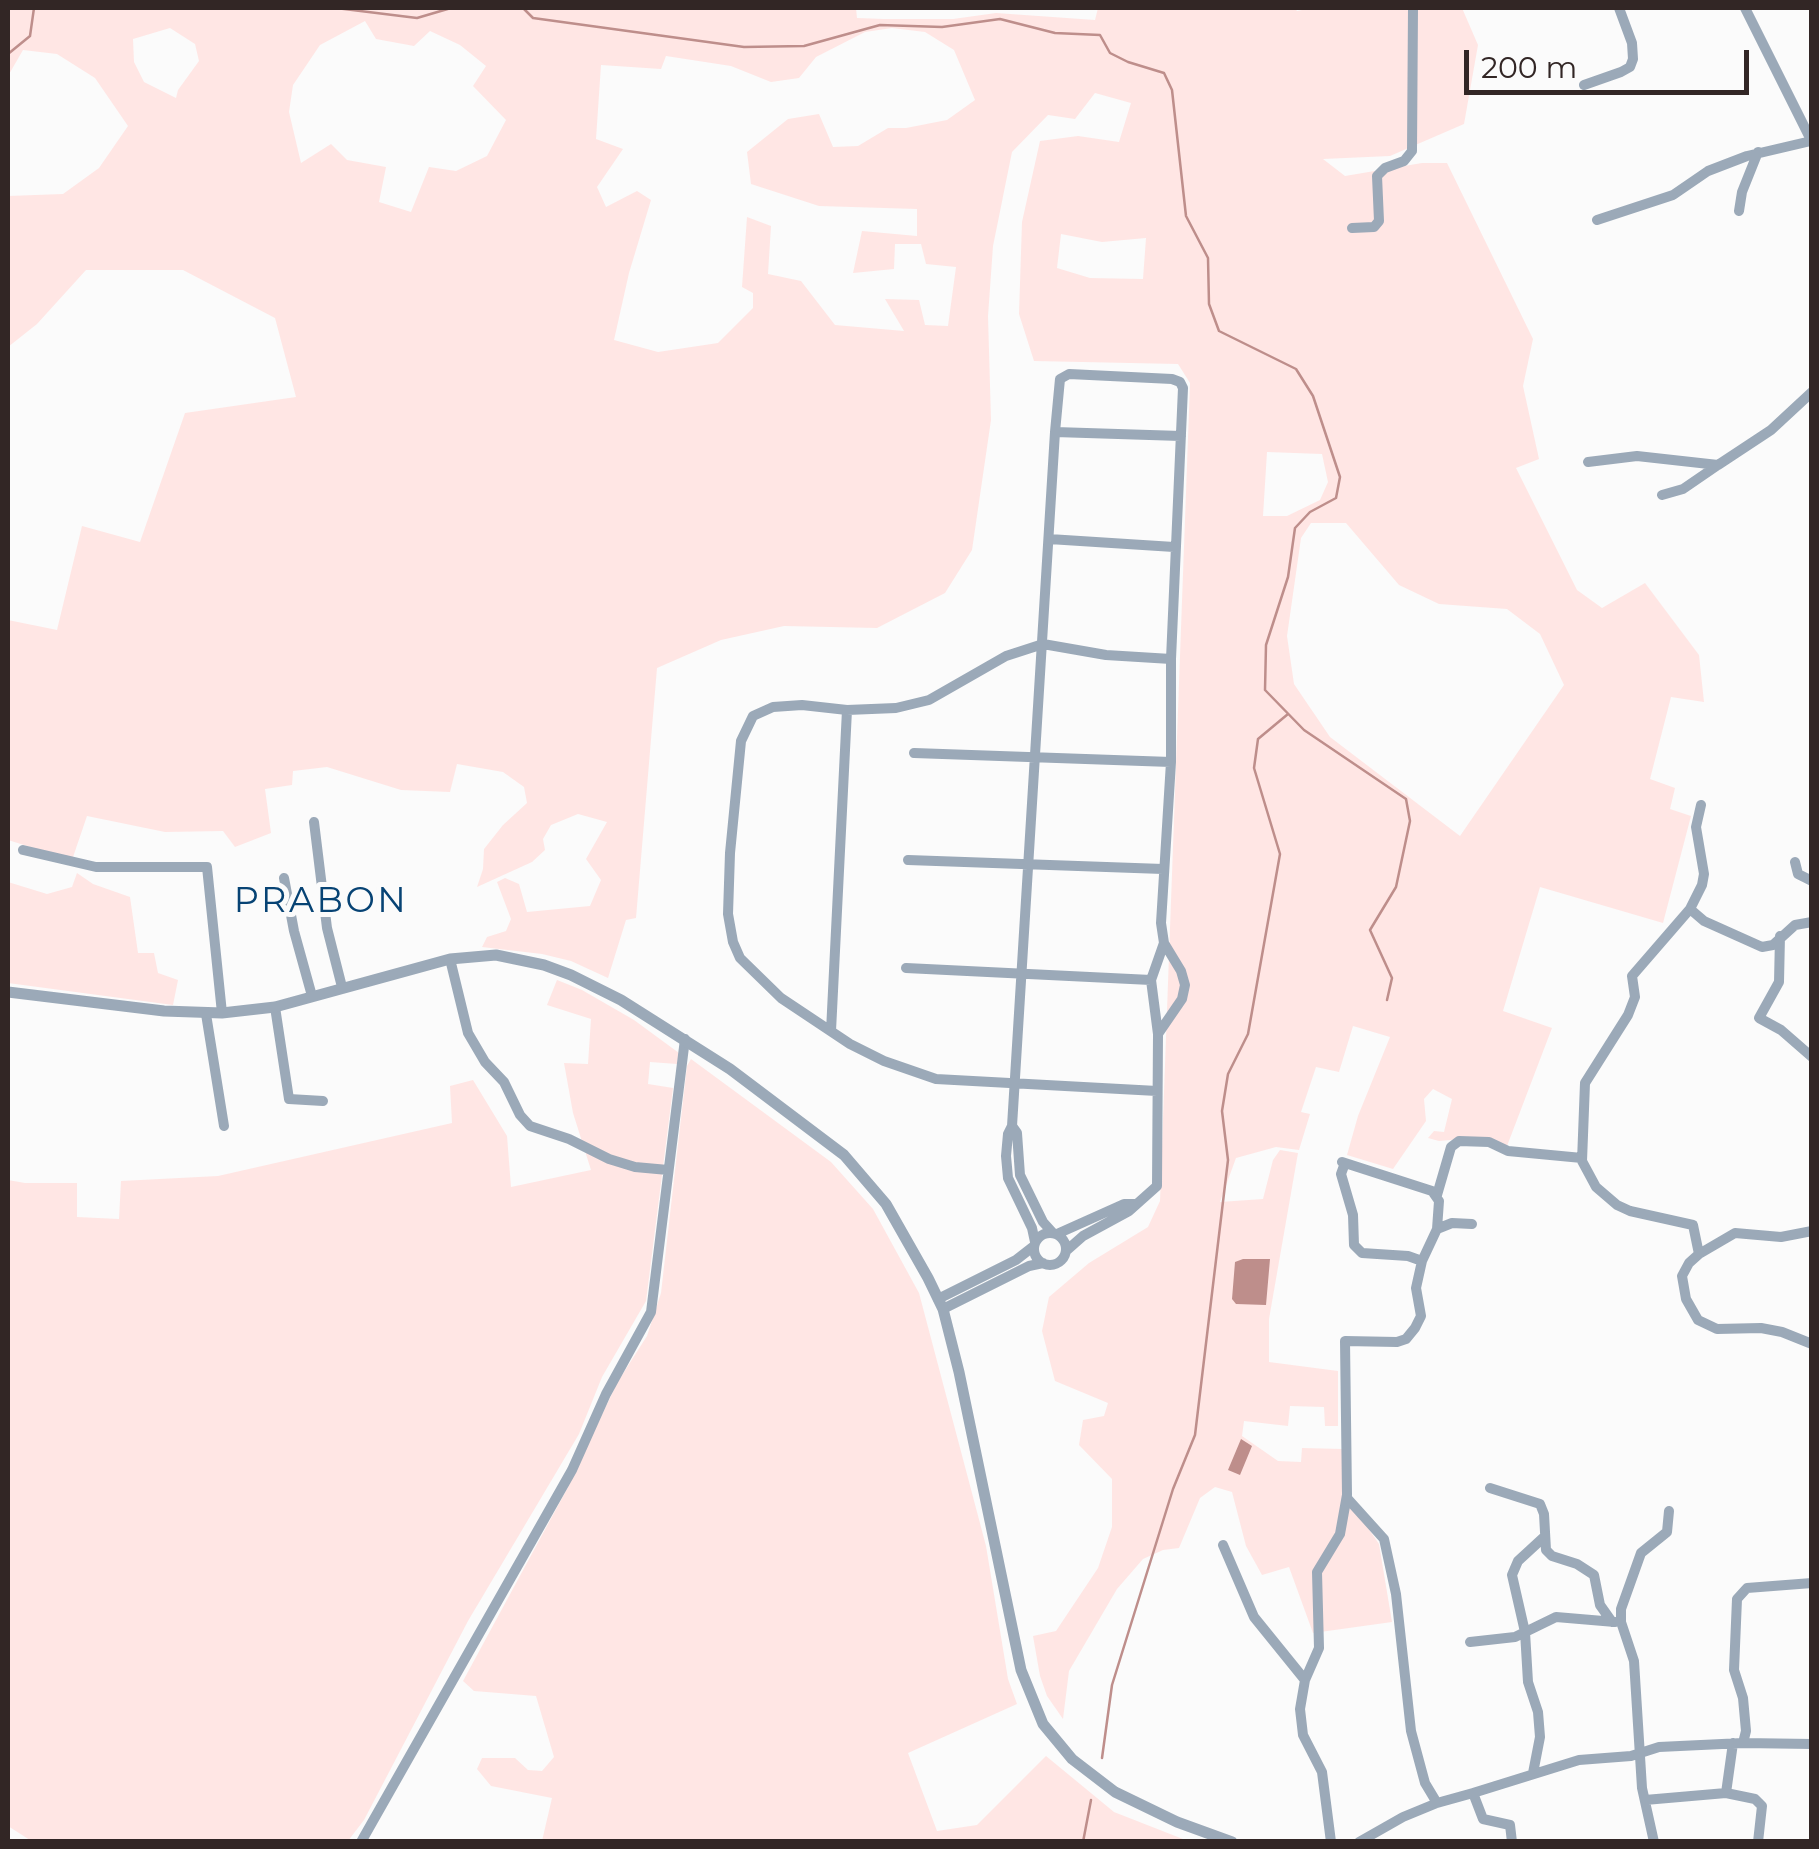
<!DOCTYPE html>
<style>
body{margin:0}
#map{position:relative;width:1819px;height:1849px;overflow:hidden;background:#fbfbfb;font-family:Montserrat,sans-serif}
canvas{display:block}
.frame{position:absolute;inset:0;border:10px solid #322625;pointer-events:none}
.scale{position:absolute;left:1464px;top:50px;width:285px;height:45px;box-sizing:border-box;border:5px solid #322625;border-top:0;padding-left:12px;font-size:30px;line-height:35px;white-space:nowrap;color:#322625;-webkit-text-stroke:8px #fbfbfb;paint-order:stroke}
</style>
<div id="map">
<canvas width="1819" height="1849"></canvas>
<div class="frame"></div>
<div class="scale">200 m</div>
</div>
<script>
const ctx = document.querySelector('canvas').getContext('2d');
ctx.lineJoin = 'round';
function fillPath(path, color) { ctx.fillStyle = color; ctx.fill(path, 'evenodd'); }
const toPath = rows => new Path2D(rows.map(r => 'M' + r).join(''));
function stroke(path, color, width, dash) { ctx.strokeStyle = color; ctx.lineWidth = width; ctx.lineCap = dash ? 'butt' : 'round'; ctx.setLineDash(dash || []); ctx.stroke(path); }
function label(font, color, halo, rows, align = 'center') {
  ctx.font = font + ' Montserrat,sans-serif'; ctx.lineWidth = 10; ctx.setLineDash([]); ctx.textBaseline = 'middle'; ctx.strokeStyle = halo; ctx.fillStyle = color; for (const [text, x, y, turn = 0] of rows) {
    ctx.save(); ctx.translate(x, y); ctx.rotate((+turn || 0) * Math.PI / 180); ctx.textAlign = isNaN(turn) ? turn : align; if (halo) ctx.strokeText(text, 0, 0); ctx.fillText(text, 0, 0); ctx.restore();
  }
}
fillPath(toPath([
 [8,8,856,8,857,18,884,19,953,19,996,13,1095,20,1098,8,1295,8,1297,11,1312,8,1462,8,1478,45,1464,124,1390,156,1323,159,1345,176,1422,163,1447,163,1533,339,1523,386,1539,459,1516,468,1577,590,1602,608,1645,583,1699,655,1704,702,1671,697,1650,779,1675,788,1670,809,1691,816,1663,923,1540,887,1503,1011,1552,1028,1507,1146,1484,1137,1439,1141,1428,1138,1434,1131,1444,1132,1452,1099,1433,1089,1424,1099,1426,1121,1393,1169,1347,1155,1358,1116,1390,1037,1353,1026,1339,1072,1316,1067,1301,1112,1310,1114,1299,1150,1276,1147,1236,1158,1220,1202,1263,1199,1273,1160,1280,1150,1298,1153,1269,1319,1269,1362,1338,1371,1338,1426,1325,1426,1324,1407,1290,1406,1288,1426,1244,1421,1242,1436,1278,1461,1301,1462,1302,1448,1343,1449,1344,1493,1379,1544,1392,1622,1313,1633,1289,1567,1262,1575,1246,1546,1232,1492,1215,1487,1200,1498,1179,1548,1163,1550,1143,1559,1117,1589,1069,1671,1063,1719,1047,1696,1040,1676,1033,1636,1056,1631,1098,1568,1112,1527,1112,1479,1079,1445,1083,1420,1104,1416,1108,1403,1055,1381,1042,1331,1049,1297,1089,1263,1148,1227,1160,1201,1190,383,1178,364,1034,361,1019,314,1022,222,1040,141,1078,136,1119,142,1131,103,1095,93,1075,119,1048,115,1012,152,993,246,988,316,991,420,972,550,945,593,877,628,784,626,721,640,657,668,636,918,626,920,608,978,571,961,542,954,482,947,487,937,506,931,511,919,497,882,505,878,519,884,527,912,590,906,601,880,586,859,607,822,578,814,551,825,543,839,545,850,532,862,477,887,483,869,484,849,503,825,527,803,524,787,503,772,457,764,450,792,401,790,327,767,293,771,292,785,265,789,271,833,235,847,223,831,165,832,87,816,72,860,8,840,8,620,57,630,82,526,140,542,185,413,296,397,275,318,183,270,86,270,37,324,8,347,8,196,63,194,99,168,128,126,95,78,57,54,23,50,8,76],
 [365,21,376,39,414,46,430,31,460,45,486,66,473,86,506,120,487,156,456,171,429,167,411,212,379,202,386,167,347,160,331,144,301,163,289,112,293,85,320,45],
 [170,28,195,44,199,61,178,90,176,98,144,82,134,62,133,39],
 [892,28,925,32,954,50,975,100,947,120,906,128,888,128,858,146,833,147,819,114,788,119,747,152,751,184,819,206,917,209,917,236,862,231,853,273,894,269,895,244,921,244,926,264,956,267,948,326,925,325,919,300,885,299,904,331,835,325,801,281,768,274,771,226,747,217,742,287,753,293,753,308,718,343,658,352,614,340,629,273,651,200,637,191,606,207,597,187,623,149,596,139,601,65,661,69,666,56,731,66,771,82,799,78,816,57,865,32],
 [1061,234,1102,242,1146,238,1143,279,1090,278,1057,268],
 [1267,452,1322,454,1328,482,1320,500,1287,516,1263,516],
 [1311,523,1346,523,1399,585,1439,604,1507,609,1540,634,1564,685,1460,836,1330,737,1294,684,1287,636,1301,538],
 [77,873,93,884,130,897,138,953,154,953,158,973,178,980,173,1005,8,983,8,882,47,894,72,887],
 [557,980,582,990,634,1020,679,1053,677,1064,650,1062,648,1084,673,1088,646,1301,602,1377,579,1434,468,1621,364,1820,348,1841,33,1842,8,1826,8,1180,25,1183,77,1183,77,1217,119,1219,121,1181,218,1176,452,1123,450,1086,473,1080,507,1136,511,1187,591,1170,573,1113,564,1063,588,1064,591,1019,547,1005],
 [691,1059,831,1162,873,1209,919,1293,986,1546,1008,1679,1017,1704,908,1753,937,1831,977,1825,1046,1756,1114,1812,1188,1841,542,1841,552,1798,491,1786,477,1769,482,1758,515,1758,528,1770,542,1771,554,1757,536,1696,474,1691,463,1681,567,1489,617,1383,647,1336,661,1293,687,1066]
]), '#ffe6e4');
fillPath(toPath([
 [1243,1259,1270,1259,1266,1305,1236,1304,1232,1299,1235,1262],
 [1241,1439,1252,1446,1240,1475,1228,1470]
]), '#be8e8b');
stroke(toPath([
 [336,8,417,18,451,8],
 [523,8,533,18,744,47,804,46,880,25,942,27,1000,19,1055,33,1100,35,1110,53,1128,62,1164,73,1172,90,1186,216,1208,258,1209,304,1219,331,1296,369,1313,396,1340,477,1336,498,1310,512,1295,528,1288,577,1266,645,1265,690,1304,730,1406,799,1410,821,1396,887,1370,930,1392,978,1387,1000],
 [8,54,30,36,34,8],
 [1102,1758,1112,1685,1173,1489,1195,1435,1228,1160,1222,1111,1228,1074,1248,1034,1280,854,1254,768,1258,739,1288,714],
 [1083,1842,1091,1800]
]), '#be8e8b', 2.5);
stroke(toPath([
 [1745,8,1812,142],
 [1584,85,1621,72,1630,67,1633,59,1632,43,1619,8],
 [1739,211,1742,192,1758,152],
 [1597,220,1673,195,1708,171,1747,156,1811,141],
 [1352,228,1374,227,1379,221,1377,176,1385,168,1404,161,1412,151,1413,8],
 [1055,432,1181,436],
 [1588,462,1637,456,1718,465,1771,430,1812,392],
 [1662,495,1683,489,1718,465],
 [1049,539,1174,547],
 [914,753,1171,762],
 [1701,805,1696,827,1704,874,1702,885,1690,909,1632,976,1635,997,1628,1015,1585,1083,1582,1161,1596,1187,1617,1205,1630,1211,1693,1225,1699,1254,1735,1233,1781,1237,1812,1231],
 [314,822,327,928,342,987],
 [23,850,96,867,207,867,222,1013],
 [908,860,1163,869],
 [1795,862,1798,874,1812,881],
 [284,878,294,931,312,996],
 [1690,909,1704,921,1762,947,1773,945,1795,925,1812,922],
 [1780,936,1779,982,1759,1018,1781,1030,1812,1057],
 [450,959,468,1033,485,1062,504,1082,520,1115,530,1126,569,1139,609,1159,635,1167,668,1170],
 [906,968,1151,980],
 [275,1007,289,1099,323,1101],
 [206,1014,224,1126],
 [831,1031,847,710],
 [1157,1091,936,1079,884,1061,850,1044,781,998,740,958,733,942,728,914,730,853,741,741,753,716,773,707,802,705,847,710,896,708,929,700,1006,656,1043,644,1106,655,1171,659,1171,762,1161,923,1164,943,1181,971,1185,985,1182,999,1158,1034],
 [1012,1126,1017,1133,1020,1175,1043,1222,1053,1233],
 [1345,1163,1341,1174,1353,1215,1354,1245,1362,1253,1408,1256,1422,1261],
 [1437,1195,1451,1147,1459,1141,1489,1142,1508,1151,1582,1158],
 [1437,1229,1452,1223,1472,1224],
 '1034 1249a16 16 0 1 1 32 0a16 16 0 1 1-32 0Z',
 [1057,1234,1124,1204,1134,1204],
 [1035,1242,1032,1228,1008,1178,1006,1156,1008,1134,1012,1126,1055,432,1060,379,1069,374,1172,379,1180,382,1183,388,1171,659],
 [1066,1251,1083,1236,1129,1211,1157,1186,1158,1034,1151,980,1164,943],
 [1699,1254,1689,1263,1682,1276,1686,1299,1698,1320,1717,1329,1761,1328,1782,1332,1812,1344],
 [938,1299,1016,1260,1034,1246],
 [943,1309,1029,1266,1043,1263],
 [1490,1488,1540,1504,1544,1514,1546,1550,1552,1556,1577,1564,1594,1575,1600,1605,1612,1622],
 [1347,1498,1384,1539,1396,1594,1411,1731,1425,1783,1437,1803],
 [1223,1545,1254,1617,1305,1680],
 [1470,1642,1515,1637,1556,1617,1615,1622],
 [1743,1743,1746,1731,1743,1698,1734,1670,1737,1599,1747,1588,1812,1583],
 [1533,1773,1540,1737,1538,1712,1528,1682,1525,1632,1512,1575,1518,1561,1543,1538],
 [1473,1793,1579,1760,1631,1756,1659,1747,1743,1743,1812,1744],
 [1726,1793,1733,1743],
 [1645,1800,1726,1793,1755,1799,1762,1806,1758,1842],
 [361,1842,572,1470,606,1394,651,1312,685,1039],
 [1331,1842,1322,1772,1303,1735,1300,1709,1305,1680,1319,1648,1317,1572,1340,1534,1347,1495,1345,1341,1397,1342,1406,1339,1415,1328,1421,1316,1416,1288,1422,1261,1437,1229,1439,1201,1432,1191,1342,1162],
 [1359,1842,1403,1817,1437,1803,1473,1793,1483,1819,1510,1825,1512,1842],
 [1654,1842,1642,1788,1634,1661,1621,1622,1621,1609,1641,1553,1667,1532,1669,1511]
]), '#9ba9b8', 10);
stroke(toPath([
 [8,992,164,1011,222,1013,275,1007,450,959,496,955,544,965,571,975,621,1000,730,1069,844,1155,886,1204,928,1278,943,1309,959,1372,1021,1670,1043,1724,1072,1759,1115,1792,1177,1822,1232,1842]
]), '#9ba9b8', 11);
ctx.letterSpacing = '2.5px';
label('35px', '#074374', '#fbfbfb', [
 ["PRABON",321,902]
]);
ctx.letterSpacing = '0px';
</script>
